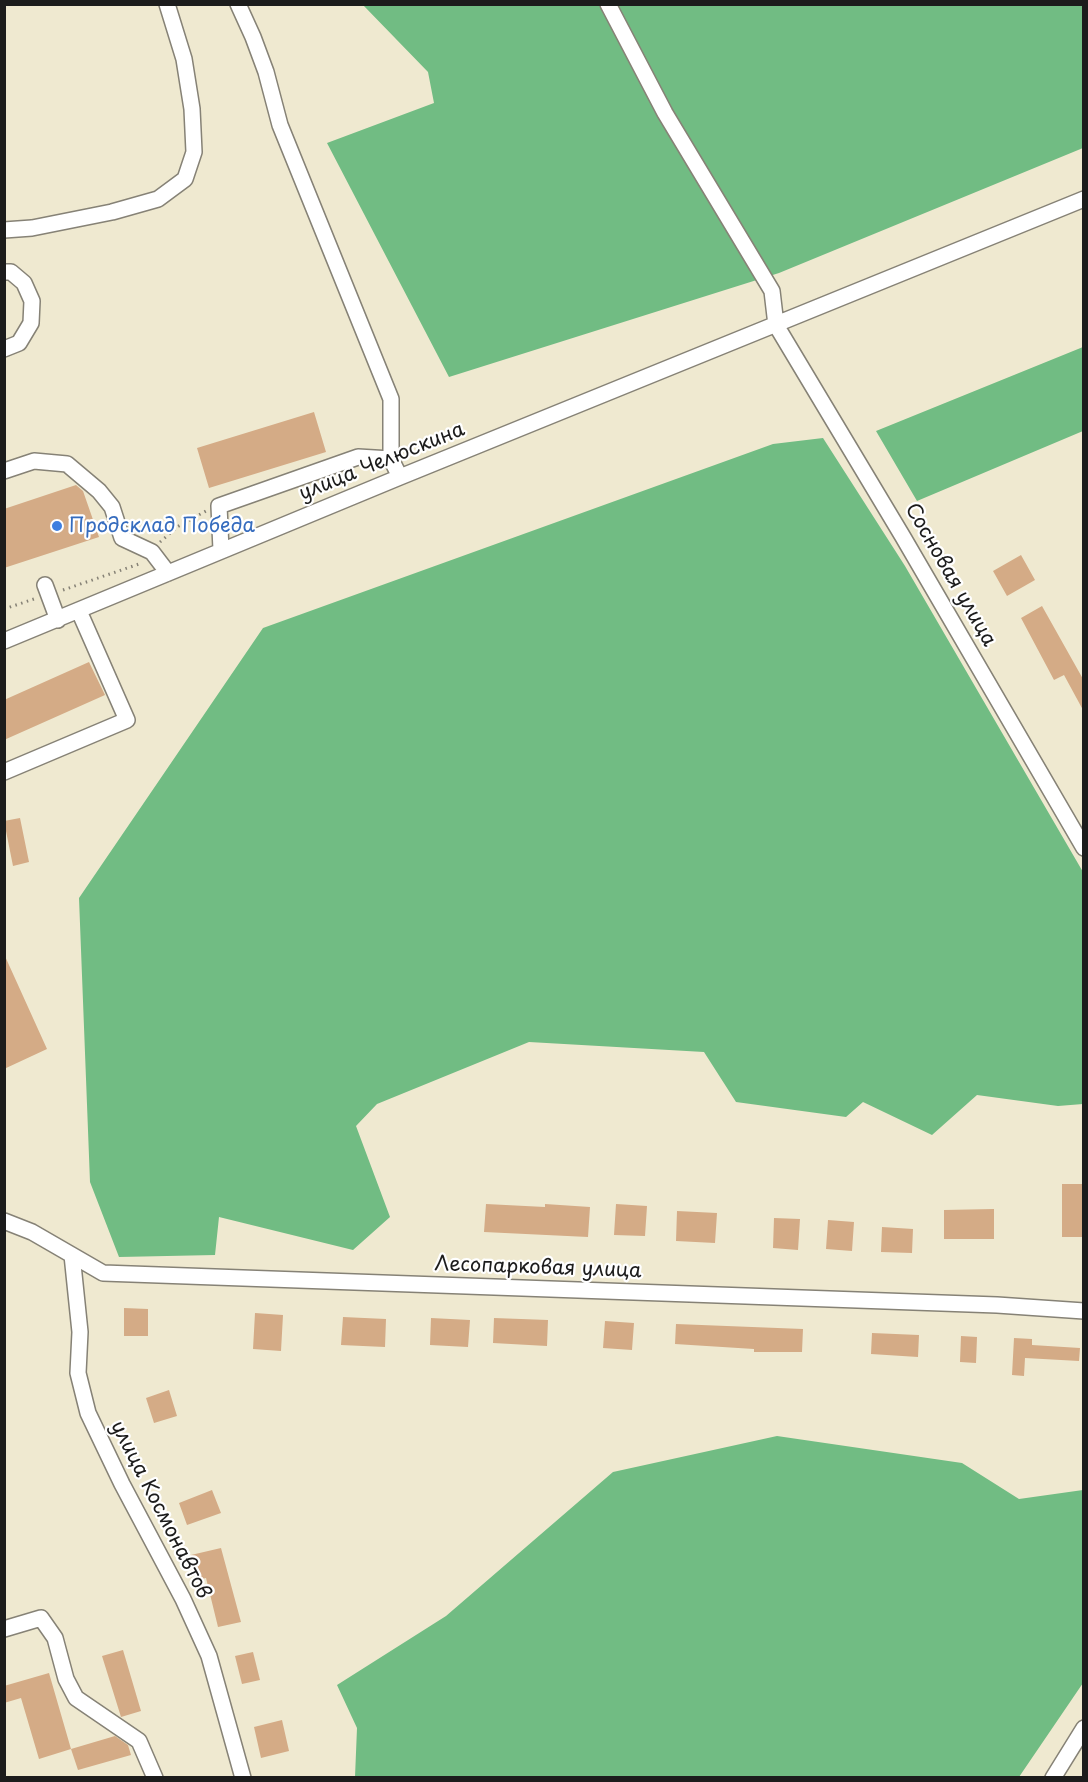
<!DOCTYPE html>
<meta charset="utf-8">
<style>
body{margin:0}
#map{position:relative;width:1088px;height:1782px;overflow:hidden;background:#efe9d0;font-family:"Playpen Sans",sans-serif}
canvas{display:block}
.frame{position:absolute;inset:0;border:6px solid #1c1c1c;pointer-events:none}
</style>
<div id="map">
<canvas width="1088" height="1782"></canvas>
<div class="frame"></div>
</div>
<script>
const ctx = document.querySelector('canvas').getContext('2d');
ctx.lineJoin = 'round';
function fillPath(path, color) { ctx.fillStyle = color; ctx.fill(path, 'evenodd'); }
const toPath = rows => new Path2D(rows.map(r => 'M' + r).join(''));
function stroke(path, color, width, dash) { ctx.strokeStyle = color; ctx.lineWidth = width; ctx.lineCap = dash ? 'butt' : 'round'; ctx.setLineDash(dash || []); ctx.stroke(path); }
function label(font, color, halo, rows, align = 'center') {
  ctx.font = font + ' "Playpen Sans",sans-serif'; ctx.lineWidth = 4.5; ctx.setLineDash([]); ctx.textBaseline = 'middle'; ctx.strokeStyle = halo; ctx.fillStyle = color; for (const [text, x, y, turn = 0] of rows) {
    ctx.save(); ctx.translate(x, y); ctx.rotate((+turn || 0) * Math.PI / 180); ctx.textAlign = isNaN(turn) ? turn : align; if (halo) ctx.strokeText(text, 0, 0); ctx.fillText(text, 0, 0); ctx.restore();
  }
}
fillPath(toPath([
 [363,5,1083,5,1083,148,779,273,449,377,327,143,434,103,428,72],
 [1083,347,1083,431,917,501,876,431],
 [823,438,905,566,1083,872,1083,1104,1058,1106,977,1095,932,1135,863,1102,846,1117,736,1102,704,1052,529,1042,377,1104,356,1126,390,1217,353,1250,219,1217,215,1255,119,1257,90,1182,79,898,263,628,773,444],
 [777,1436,962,1463,1019,1499,1083,1490,1083,1683,1019,1777,355,1777,357,1728,337,1685,446,1616,613,1472]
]), '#71bc83');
fillPath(toPath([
 [314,412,326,452,209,488,197,448],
 [76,485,83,491,99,537,4,568,4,509],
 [1021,555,1035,580,1007,596,993,571],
 [1042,606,1083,679,1083,710,1064,675,1054,680,1021,618],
 [89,662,105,695,4,740,4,700],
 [20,818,29,862,13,866,4,821],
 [4,954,47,1049,4,1069],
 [1062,1184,1083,1184,1083,1237,1062,1237],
 [486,1204,545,1207,545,1204,590,1207,588,1237,484,1232],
 [616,1204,647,1206,645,1236,614,1235],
 [994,1209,994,1239,944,1239,944,1210],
 [677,1211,717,1213,715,1243,676,1241],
 [774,1218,800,1219,798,1250,773,1248],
 [828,1220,854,1222,852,1251,826,1249],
 [882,1227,913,1229,912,1253,881,1252],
 [124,1308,148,1309,148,1336,124,1336],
 [255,1313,283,1315,281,1351,253,1349],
 [343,1317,386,1319,385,1347,341,1345],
 [431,1318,470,1320,468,1347,430,1345],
 [494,1318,548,1320,547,1346,493,1343],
 [605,1321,634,1323,632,1350,603,1348],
 [676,1324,803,1329,802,1352,754,1352,754,1349,675,1344],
 [872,1333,919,1335,918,1357,871,1354],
 [961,1336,977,1337,976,1363,960,1362],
 [1014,1338,1032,1339,1032,1345,1080,1348,1079,1361,1025,1358,1024,1376,1012,1375],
 [169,1390,177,1416,154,1423,146,1398],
 [212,1490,221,1513,187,1525,179,1503],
 [221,1548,241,1622,218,1627,206,1578,198,1580,191,1555],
 [123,1650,141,1711,121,1717,102,1656],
 [253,1652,260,1680,242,1684,235,1656],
 [49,1673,71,1749,39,1759,21,1698,4,1703,4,1686],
 [282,1720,289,1751,261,1758,254,1727],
 [115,1736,128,1745,131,1755,78,1770,71,1749]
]), '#d4ab86');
const minor = toPath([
 [238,4,253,37,266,72,280,125,391,399,391,459,400,477],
 [608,4,665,113,772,291,776,325,903,537,1084,848],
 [4,230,32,228,112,212,158,199,185,179,194,152,192,109,184,59,167,4],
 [4,272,11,272,24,283,32,301,31,323,19,343,4,349],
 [4,471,34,461,67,464,99,491,112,507,122,538,152,552,168,573],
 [221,550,219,506,358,457,391,459],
 [45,585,58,620],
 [4,641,400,477,1084,199],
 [4,772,127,720,79,611],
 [4,1221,32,1232,103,1273,997,1305,1084,1311],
 [72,1255,80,1332,78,1373,88,1413,122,1484,183,1599,209,1656,243,1778],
 [4,1629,41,1618,55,1638,66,1679,76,1698,139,1741,155,1778],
 [1053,1778,1084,1728]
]);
stroke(minor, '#868276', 18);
stroke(toPath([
 [160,542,177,527,206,511],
 [63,590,142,563],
 [4,609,34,599]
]), '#868276', 3, [1.5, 4.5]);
stroke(minor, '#fff', 15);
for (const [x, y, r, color] of [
 [57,526,6,"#3f7fe0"]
]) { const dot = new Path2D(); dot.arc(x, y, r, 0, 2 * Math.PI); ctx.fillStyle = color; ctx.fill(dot); stroke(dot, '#fff', 2); }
label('20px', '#1c1c1c', '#fff', [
 ["улица Челюскина",382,462,-22],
 ["Сосновая улица",950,575,60],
 ["Лесопарковая улица",538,1268,2],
 ["улица Космонавтов",160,1510,63]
]);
label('20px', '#366cbe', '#fff', [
 ["Продсклад Победа",69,526]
], 'left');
</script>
